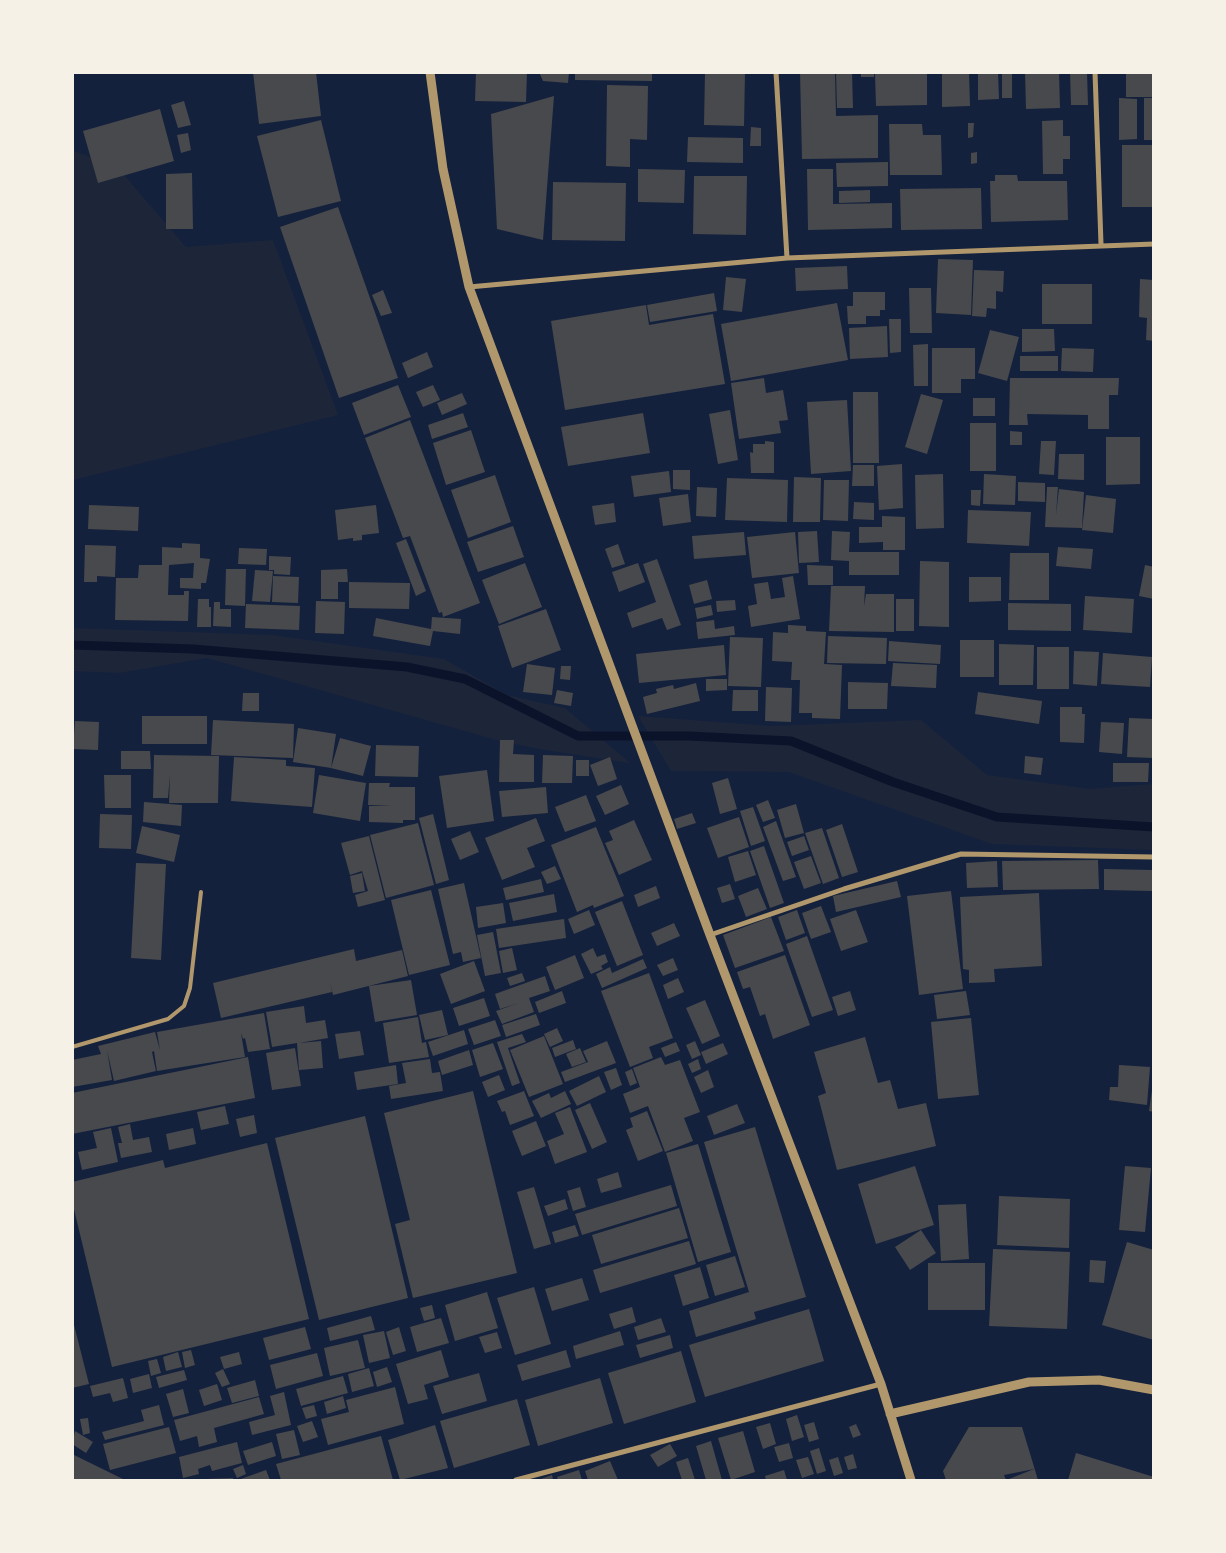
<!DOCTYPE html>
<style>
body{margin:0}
#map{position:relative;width:1226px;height:1553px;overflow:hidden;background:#14213d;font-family:Overpass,sans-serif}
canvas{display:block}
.frame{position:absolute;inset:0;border:74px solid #f6f1e7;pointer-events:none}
</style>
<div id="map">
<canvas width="1226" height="1553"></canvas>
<div class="frame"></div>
</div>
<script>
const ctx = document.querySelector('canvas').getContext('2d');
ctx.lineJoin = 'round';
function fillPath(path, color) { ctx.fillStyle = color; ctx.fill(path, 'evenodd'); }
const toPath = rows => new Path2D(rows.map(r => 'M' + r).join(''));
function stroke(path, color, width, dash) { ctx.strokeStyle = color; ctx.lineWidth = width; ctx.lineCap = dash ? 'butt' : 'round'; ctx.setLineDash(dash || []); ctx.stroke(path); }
fillPath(toPath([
 [72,150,118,168,186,247,273,240,338,415,73,480],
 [73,628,272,635,444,659,507,695,565,708,630,763,545,750,500,741,207,658,119,673,73,671],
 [638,716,772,726,921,720,987,775,1090,789,1153,784,1153,850,992,844,789,772,671,771]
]), '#1d2539');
stroke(toPath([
 [72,645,193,649,407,667,465,679,578,736,689,736,791,741,893,782,997,817,1154,827]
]), '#0b132b', 9);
fillPath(toPath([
 [253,72,316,72,321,116,259,124],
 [476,72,527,72,526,102,475,101],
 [539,72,569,72,568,83,543,81],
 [575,72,652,72,652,81,575,80],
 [705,72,745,72,744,126,704,125],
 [800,72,835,72,836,116,878,115,878,158,802,159],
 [836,72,852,72,853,108,837,108],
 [861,72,874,72,874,77,861,77],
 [918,72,927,72,927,105,876,106,875,74],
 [942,72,969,72,970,106,942,107],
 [978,72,998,72,999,99,978,100],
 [1002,72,1012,72,1012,98,1002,98],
 [1025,72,1059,72,1060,108,1026,109],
 [1070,72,1087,72,1088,105,1071,105],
 [1126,72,1154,72,1154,97,1126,97],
 [607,85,648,86,647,140,630,139,630,167,606,166],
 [554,96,543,240,497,229,491,114],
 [1119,98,1137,99,1137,139,1119,140],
 [1144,98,1154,98,1154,140,1144,140],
 [184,101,191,125,178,128,171,105],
 [160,109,174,161,98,183,83,131],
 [321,120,341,201,278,217,257,136],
 [1063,120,1063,136,1070,136,1070,159,1063,159,1063,174,1043,174,1042,121],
 [968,123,974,123,973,137,968,138],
 [889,124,922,124,923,135,941,135,942,175,890,175],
 [751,127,761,128,761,146,750,146],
 [188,133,191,150,181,153,177,135],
 [688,137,743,138,743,163,687,162],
 [1122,145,1154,145,1154,207,1122,207],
 [977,152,977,163,971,164,971,153],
 [888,162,888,186,837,187,836,163],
 [638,169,685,170,684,203,638,202],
 [807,169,833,169,833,204,892,203,892,228,808,230],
 [192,173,193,229,166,229,166,174],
 [995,175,1017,175,1018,181,1067,181,1068,220,991,222,990,181,995,181],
 [694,176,747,176,746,235,693,234],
 [553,182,626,183,625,241,552,240],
 [981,188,982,229,901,230,900,189],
 [870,190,870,202,839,203,839,191],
 [338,207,398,378,339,398,280,227],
 [938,259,973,260,971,315,936,313],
 [847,266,848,289,796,291,795,268],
 [974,270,1004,271,1003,292,996,291,996,309,987,308,986,317,972,316],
 [726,277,746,279,742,312,723,310],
 [1140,279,1154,280,1154,341,1146,340,1147,318,1139,317],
 [1042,284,1092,284,1092,324,1042,324],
 [909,288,931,288,932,333,910,333],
 [383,290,392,313,381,316,372,295],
 [853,292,885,292,885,310,880,310,880,316,866,316,866,324,848,324,847,306,853,306],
 [714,293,717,311,650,322,647,305],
 [837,303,848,360,731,381,721,324],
 [646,305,649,325,713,314,725,384,565,410,551,321],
 [889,319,901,319,901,352,890,353],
 [887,326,888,357,850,359,849,328],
 [1022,329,1054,329,1055,351,1022,352],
 [990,330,1019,337,1007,381,978,373],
 [928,344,928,386,914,386,913,345],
 [932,348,975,348,975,379,961,379,961,393,932,393],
 [1062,348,1094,349,1093,372,1061,371],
 [427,352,433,367,408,378,402,363],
 [1020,356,1058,356,1058,371,1020,371],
 [764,378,766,393,783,390,788,420,779,421,781,433,739,439,731,383],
 [1010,378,1119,378,1118,395,1109,395,1109,429,1088,429,1088,415,1027,414,1028,425,1009,425],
 [398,385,411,417,364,435,352,403],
 [433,385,440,400,423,407,416,392],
 [853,392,878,392,879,463,853,463],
 [462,393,467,404,442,415,437,403],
 [921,394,943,400,927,454,905,447],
 [973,398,995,398,995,416,973,416],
 [847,400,851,471,811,474,807,402],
 [730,410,738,460,718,464,709,414],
 [463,413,468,427,432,439,428,425],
 [643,413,650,453,568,466,561,427],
 [410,420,480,603,443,617,442,612,439,613,410,536,403,538,365,438],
 [970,423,996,423,996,471,970,471],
 [471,430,485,472,446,485,433,443],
 [1010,431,1022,432,1022,445,1010,445],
 [1106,437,1140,437,1140,484,1106,485],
 [765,441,774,442,774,473,751,473,750,452,753,453,753,444,765,444],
 [1041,441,1056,441,1054,475,1039,474],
 [1059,454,1084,454,1084,480,1058,479],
 [902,464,903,508,879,510,877,466],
 [853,465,874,465,874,486,852,486],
 [673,470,690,470,690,490,673,489],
 [669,471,671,492,634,497,631,476],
 [943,474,944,528,916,529,915,475],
 [984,474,1016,476,1015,505,983,504],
 [495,475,511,522,468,538,451,490],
 [794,477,821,478,820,522,793,522],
 [727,478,788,480,787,522,725,520],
 [824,480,849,480,848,521,823,520],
 [1018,482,1045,483,1045,502,1018,501],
 [697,487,717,488,716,517,696,516],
 [1047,487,1058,487,1056,515,1059,489,1084,492,1082,528,1045,527],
 [971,490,981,490,980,506,971,505],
 [688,494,691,522,663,526,659,498],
 [1086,495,1116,499,1113,533,1082,530],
 [854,502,874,503,874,520,853,519],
 [614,503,616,522,595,525,592,506],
 [89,505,139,507,138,531,88,529],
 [376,505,379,533,362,535,362,540,353,541,353,538,338,540,335,510],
 [968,510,1031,512,1029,546,967,543],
 [882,516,905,517,905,550,883,550,883,542,859,543,859,527,882,527],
 [513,526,524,557,478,572,467,542],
 [817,531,819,562,799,563,798,532],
 [832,531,850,532,849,552,899,552,899,575,849,575,849,561,831,560],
 [744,532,746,555,694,559,692,536],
 [795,532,799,573,752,578,747,537],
 [406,539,426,591,416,596,396,543],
 [182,543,200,544,200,558,210,559,206,583,201,583,201,589,180,588,180,578,193,578,194,563,169,565,168,595,184,595,184,591,189,591,188,621,115,620,116,578,138,578,139,565,162,565,162,547,182,548],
 [618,544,625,564,612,568,605,549],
 [85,545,116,546,115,577,97,576,97,582,84,582],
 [1058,547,1093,549,1091,569,1056,566],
 [239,548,267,549,266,565,238,564],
 [1010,553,1049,553,1049,600,1009,600],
 [269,556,291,557,290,575,274,574,274,570,269,570],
 [657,559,681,625,667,630,662,618,632,628,627,613,656,602,643,564],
 [920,561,949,562,949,627,919,626],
 [525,563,542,607,499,624,482,580],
 [638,563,645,582,619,592,612,572],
 [807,565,833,566,833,585,808,585],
 [1145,565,1154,567,1154,599,1139,596],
 [226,569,246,569,245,606,225,605],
 [347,569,348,582,338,582,338,599,321,599,321,570],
 [255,570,273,571,270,602,252,601],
 [273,576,299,577,298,603,272,602],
 [793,576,800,619,751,627,748,606,757,604,754,584,768,582,771,599,785,597,782,578],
 [969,577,1001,577,1001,601,969,602],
 [707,580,712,599,694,604,689,585],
 [349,582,410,583,409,609,349,608],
 [831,586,865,586,864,606,866,594,894,594,894,632,829,631],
 [1085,596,1134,599,1132,633,1083,630],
 [198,599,209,599,209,607,211,607,211,627,197,627],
 [896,599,914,599,914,631,896,631],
 [735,600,736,610,717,612,716,601],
 [316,601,345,602,344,634,315,633],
 [214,602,220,602,220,609,231,609,231,627,213,626],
 [1008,603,1071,604,1071,631,1008,630],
 [246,604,300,606,299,630,245,628],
 [711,605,713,615,697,619,695,608],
 [546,609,561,650,512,668,498,626],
 [432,617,461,619,460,634,433,631,430,646,373,636,376,618,431,629],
 [714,620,715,629,734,626,735,635,698,639,696,622],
 [788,625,806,626,806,631,826,632,824,664,842,665,840,719,812,718,812,713,799,713,800,680,791,680,792,662,772,661,773,632,788,633],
 [828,636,887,638,886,664,827,663],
 [730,637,763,638,761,687,728,686],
 [960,640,994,640,994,677,960,677],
 [889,641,941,645,940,664,888,661],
 [999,644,1034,645,1033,685,999,685],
 [724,645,726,675,639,683,636,654],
 [1037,647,1069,647,1069,689,1037,689],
 [1074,651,1099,652,1097,686,1073,684],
 [1103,653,1152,657,1150,687,1101,684],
 [893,663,937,665,936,688,891,686],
 [527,664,555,668,552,695,523,692],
 [561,666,571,666,570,680,560,679],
 [706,679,727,679,727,690,706,691],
 [848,682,888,683,887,709,848,709],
 [696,683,700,701,647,714,643,697,657,693,656,689,673,685,674,689],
 [766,687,792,688,791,722,765,721],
 [557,690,573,693,571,706,554,703],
 [733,690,758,690,758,711,732,711],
 [978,692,1042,701,1039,724,975,714],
 [243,693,259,693,259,711,242,711],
 [1060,707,1082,707,1082,714,1085,714,1084,743,1060,742],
 [142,716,207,716,207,744,142,744],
 [1129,718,1154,719,1154,758,1127,757],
 [213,720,294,724,293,758,211,755],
 [75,721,99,722,98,750,73,749],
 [1101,722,1124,723,1122,754,1099,752],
 [298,728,336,734,331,768,293,762],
 [340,738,371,746,363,776,331,768],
 [500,740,514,740,513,754,534,755,534,782,499,782],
 [376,745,419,746,418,777,375,776],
 [121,751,150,751,151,769,121,769],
 [154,755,219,756,218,803,169,803,170,775,168,798,153,798],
 [543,755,573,756,572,783,542,783],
 [1025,756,1043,758,1041,775,1024,773],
 [234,757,286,760,286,766,315,768,312,807,231,801],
 [610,757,617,779,598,786,590,765],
 [576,760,589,760,589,776,576,776],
 [1113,763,1149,763,1148,782,1113,782],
 [487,770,494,821,447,828,439,776],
 [104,775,131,775,131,808,105,808],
 [319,775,366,783,360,821,313,813],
 [728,778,737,809,720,814,712,783],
 [369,783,390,783,389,787,415,787,415,820,403,820,403,823,369,822,369,806,392,805,368,805],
 [621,785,629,804,605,815,596,796],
 [546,787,548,813,502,817,499,791],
 [586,795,596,821,565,832,555,807],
 [768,800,775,818,763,822,756,805],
 [144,802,182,805,181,826,143,822],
 [796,804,804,833,785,838,777,810],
 [753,807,765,841,751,846,740,811],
 [692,813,696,823,677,829,674,819],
 [100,814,132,815,131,849,99,848],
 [433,814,449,880,436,884,419,818],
 [739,817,749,847,718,858,707,828],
 [536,818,545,841,527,848,535,867,502,880,485,838],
 [634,820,652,860,619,875,605,843,613,840,609,831],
 [776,821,796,877,783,881,763,827],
 [418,823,434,885,386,898,370,835],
 [842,824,858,872,842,877,826,830],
 [142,826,180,835,174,862,136,853],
 [596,827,624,896,594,908,593,905,577,912,551,845],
 [822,828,839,878,823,884,805,833],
 [470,831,479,852,460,860,451,839],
 [369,836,385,900,358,907,355,895,368,891,362,871,350,875,341,843],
 [804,836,809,850,792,856,787,842],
 [764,846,784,903,770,908,750,851],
 [748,851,756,875,735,882,728,857],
 [811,856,821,883,804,889,794,862],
 [1098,860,1099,889,1003,890,1002,861],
 [997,861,998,887,967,888,966,863],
 [136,863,166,864,161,960,131,958],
 [555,866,561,879,547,884,541,872],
 [1104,869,1152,870,1152,891,1104,890],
 [362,873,365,891,353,893,350,876],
 [541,879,544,892,506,900,503,888],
 [897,881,901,897,836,912,833,896],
 [464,883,481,958,463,962,461,952,453,954,438,889],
 [730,884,735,899,722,903,717,888],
 [656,886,660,898,638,907,634,895],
 [758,888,767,909,746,917,738,896],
 [431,890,450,965,409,975,391,900],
 [951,891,963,989,919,995,907,896],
 [1039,893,1042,966,994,969,995,982,969,983,969,970,963,969,960,897],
 [554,894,557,912,513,921,509,903],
 [622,901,643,955,617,966,595,912],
 [503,903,506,923,478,928,476,907],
 [821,906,831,932,811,939,802,913],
 [589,910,595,925,574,934,568,919],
 [797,910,805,933,786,940,778,917],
 [856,910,868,942,841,951,830,919],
 [771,917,784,951,735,968,723,935],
 [564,919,566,938,499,948,496,929],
 [674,923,680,936,657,946,651,933],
 [493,932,501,973,485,976,477,935],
 [807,936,833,1010,812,1017,786,944],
 [512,948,517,970,503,973,499,951],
 [593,948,597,957,605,954,608,962,601,966,603,969,591,974,581,954],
 [354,949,356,961,402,950,408,976,333,995,330,982,332,992,221,1018,213,983],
 [575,955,584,978,555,990,546,967],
 [785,955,810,1025,773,1039,765,1014,760,1016,750,987,743,989,737,972],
 [673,958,678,970,663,976,657,965],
 [643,959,647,968,602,988,596,974,610,967,612,973],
 [474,961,485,991,451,1004,440,974],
 [522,973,525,981,510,986,507,978],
 [649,973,673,1038,649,1047,653,1058,630,1067,601,991],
 [545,976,550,991,529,998,534,1012,502,1024,496,1011,519,1003,500,1009,495,994],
 [678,978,684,992,668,999,663,985],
 [411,980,417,1015,375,1022,369,986],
 [562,991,566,1003,539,1013,535,1002],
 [850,991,856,1010,838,1016,832,997],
 [966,991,970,1015,937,1019,934,995],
 [484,998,490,1016,459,1026,453,1008],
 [705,1000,720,1036,702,1044,686,1008],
 [304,1006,306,1023,325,1020,328,1038,299,1043,321,1041,323,1068,299,1070,297,1043,272,1047,266,1012],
 [442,1010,448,1035,425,1040,419,1015],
 [264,1013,270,1049,248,1052,245,1038,243,1039,241,1033,245,1057,157,1071,154,1051,152,1052,156,1071,114,1081,107,1050,112,1080,72,1087,72,1060,101,1054,98,1046,155,1032,160,1050,157,1032],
 [536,1014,540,1025,506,1037,502,1025],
 [418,1017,422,1043,426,1042,429,1057,389,1063,383,1023],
 [971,1018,979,1095,938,1099,931,1022],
 [495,1020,501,1036,474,1045,468,1029],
 [557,1028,563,1041,550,1047,544,1034],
 [464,1030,468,1044,433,1056,428,1042],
 [360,1031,364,1055,339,1059,335,1034],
 [522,1034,526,1042,508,1048,520,1083,512,1086,497,1042],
 [544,1036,563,1084,529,1097,510,1050],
 [865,1037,878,1083,890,1080,898,1109,926,1103,936,1146,837,1170,818,1096,826,1093,814,1052],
 [573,1040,576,1049,555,1057,552,1048],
 [607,1041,616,1063,565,1082,561,1072,588,1062,583,1051],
 [695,1041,701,1055,692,1059,686,1045],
 [676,1042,680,1051,665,1057,661,1048],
 [493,1043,503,1069,480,1077,472,1050],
 [723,1043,728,1054,706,1064,701,1052],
 [295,1048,301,1086,272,1090,266,1053],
 [580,1048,586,1062,572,1067,566,1054],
 [469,1050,473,1065,442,1075,438,1061],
 [248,1057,255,1098,72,1134,72,1093],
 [661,1057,665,1065,680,1060,700,1112,684,1118,693,1141,665,1152,648,1106,630,1113,623,1094,640,1087,633,1068],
 [430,1059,432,1073,440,1072,443,1091,391,1099,389,1086,406,1083,402,1063],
 [698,1059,701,1069,692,1073,688,1064],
 [396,1065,398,1084,357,1090,354,1072],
 [1119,1065,1150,1067,1147,1105,1109,1100,1110,1087,1118,1087],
 [616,1068,622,1085,611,1090,604,1072],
 [632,1069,637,1083,630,1086,625,1072],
 [708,1070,714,1087,701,1093,694,1077],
 [499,1075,505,1090,488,1097,482,1082],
 [599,1076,606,1092,577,1106,569,1091],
 [1152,1090,1154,1090,1154,1112,1149,1111],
 [473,1091,517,1273,413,1298,395,1224,410,1220,384,1113],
 [524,1091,534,1116,510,1125,505,1111,502,1112,497,1101],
 [565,1091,571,1104,541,1118,532,1101,549,1093,551,1098],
 [590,1103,607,1142,592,1149,575,1110],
 [737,1104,745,1123,714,1135,707,1116],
 [225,1106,229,1124,201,1130,197,1112],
 [570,1107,587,1152,555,1164,547,1141,564,1134,555,1113],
 [647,1111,663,1151,638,1161,626,1130,633,1127,630,1118],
 [254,1115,257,1133,240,1137,236,1119],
 [365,1116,408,1298,319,1320,275,1138],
 [536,1121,546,1146,522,1156,512,1131],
 [130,1124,133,1140,149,1137,152,1152,121,1158,118,1143,122,1143,118,1127],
 [755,1127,806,1297,754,1312,756,1319,696,1337,689,1311,749,1292,704,1142],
 [111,1128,118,1162,82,1170,78,1152,97,1148,93,1132],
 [193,1128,196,1144,169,1150,166,1134],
 [267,1143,309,1319,112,1367,72,1201,72,1182,163,1160,165,1168],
 [698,1144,731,1252,698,1262,666,1153],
 [915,1166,934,1225,876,1244,858,1184],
 [1125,1166,1151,1168,1145,1232,1119,1230],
 [618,1172,622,1187,601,1193,597,1179],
 [671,1185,677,1206,582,1235,575,1214],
 [534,1187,551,1244,534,1249,517,1192],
 [580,1187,586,1207,573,1211,567,1191],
 [999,1196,1070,1199,1069,1248,997,1245],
 [565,1199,568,1209,548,1216,544,1206],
 [966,1204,969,1259,941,1261,938,1205],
 [679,1208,688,1238,601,1264,592,1235],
 [575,1225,579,1236,555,1243,552,1232],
 [921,1230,936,1253,910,1270,895,1247],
 [689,1241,696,1264,600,1293,593,1270],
 [1127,1242,1154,1250,1154,1340,1102,1325],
 [993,1249,1070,1252,1067,1329,989,1326],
 [735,1256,745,1287,715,1296,706,1265],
 [1090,1260,1106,1261,1104,1283,1089,1282],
 [928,1263,985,1263,985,1310,928,1310],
 [700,1267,709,1298,683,1306,674,1275],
 [582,1278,589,1300,552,1311,545,1289],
 [534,1287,551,1344,515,1355,497,1298],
 [487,1292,498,1328,455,1341,445,1305],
 [432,1305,435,1318,424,1321,420,1308],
 [632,1307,636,1322,614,1329,609,1314],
 [809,1309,824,1361,705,1397,689,1345],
 [371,1316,375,1330,330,1341,327,1328],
 [72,1317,89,1384,72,1388],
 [441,1318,449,1343,417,1352,410,1327],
 [661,1318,666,1332,638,1340,634,1327],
 [305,1327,311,1349,269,1360,263,1338],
 [399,1327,406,1351,393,1355,386,1332],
 [384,1331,390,1358,369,1363,363,1335],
 [620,1331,624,1345,576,1359,573,1346],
 [497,1332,502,1348,485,1353,479,1337],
 [670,1335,673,1348,640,1358,636,1345],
 [358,1340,365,1368,330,1376,324,1348],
 [191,1350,195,1365,185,1368,182,1352],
 [441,1350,449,1377,424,1385,428,1399,408,1404,396,1364],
 [566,1350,571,1367,522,1381,517,1365],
 [681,1351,696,1402,624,1424,608,1373],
 [178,1352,182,1367,166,1371,163,1357],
 [239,1352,242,1364,224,1369,220,1357],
 [317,1353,323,1376,276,1389,270,1365],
 [157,1359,161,1373,151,1376,148,1361],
 [387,1367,392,1382,377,1387,373,1372],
 [369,1368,374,1386,352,1392,348,1374],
 [223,1369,230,1384,222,1387,215,1373],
 [184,1370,187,1380,159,1388,156,1377],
 [479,1373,487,1401,442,1414,433,1386],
 [149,1374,152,1388,133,1393,130,1379],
 [343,1376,348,1393,301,1406,296,1389],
 [123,1378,128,1398,113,1402,110,1393,93,1397,90,1386],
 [600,1378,613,1423,538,1446,525,1400],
 [255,1380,259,1396,232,1403,227,1388],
 [217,1384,222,1400,204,1406,199,1390],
 [395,1387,404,1424,328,1445,321,1419,349,1412,346,1400],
 [183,1389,189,1413,173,1417,166,1394],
 [284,1392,291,1425,252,1435,249,1422,275,1415,270,1396],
 [343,1396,346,1408,327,1414,324,1402],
 [259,1397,264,1414,214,1428,217,1442,199,1447,197,1436,180,1441,174,1420],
 [517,1399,530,1445,454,1468,440,1421],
 [159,1405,164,1425,105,1440,102,1432,144,1421,141,1410],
 [314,1405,317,1416,306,1419,302,1408],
 [797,1415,804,1437,792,1441,786,1419],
 [88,1418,90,1433,83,1435,80,1419],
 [312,1421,318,1437,303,1442,297,1426],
 [814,1422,819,1439,809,1442,804,1425],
 [770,1423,776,1444,763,1449,756,1427],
 [856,1424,861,1435,853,1438,849,1427],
 [435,1425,448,1468,400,1480,388,1440],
 [169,1427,176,1453,110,1470,103,1444],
 [969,1427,1022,1427,1038,1480,1010,1480,1009,1479,1034,1469,1004,1475,1006,1480,946,1480,943,1471],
 [294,1430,300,1455,282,1459,276,1434],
 [75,1431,93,1442,86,1453,72,1444],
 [743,1431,755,1472,731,1480,718,1438],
 [381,1436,393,1480,281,1480,276,1464],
 [711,1441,722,1480,706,1480,696,1446],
 [237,1442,242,1463,212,1471,210,1465,198,1469,199,1474,183,1478,179,1457],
 [272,1442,276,1456,248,1465,243,1451],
 [789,1443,793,1458,779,1462,774,1447],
 [670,1444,677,1456,658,1467,650,1455],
 [819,1448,826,1471,817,1474,810,1451],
 [1076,1453,1154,1477,1154,1480,1068,1480],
 [72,1454,125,1480,72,1480],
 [853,1454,857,1468,848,1470,844,1457],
 [808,1457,814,1474,802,1478,796,1460],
 [838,1457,843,1473,834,1476,829,1460],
 [688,1458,695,1480,682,1480,676,1462],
 [610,1461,618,1480,588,1480,585,1471],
 [243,1465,246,1474,237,1478,233,1469],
 [266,1470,270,1480,238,1480],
 [579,1470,582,1480,558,1480,557,1477],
 [784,1470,787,1480,766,1480,765,1476],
 [552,1475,553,1480,538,1480],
 [233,1478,233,1480,205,1480,205,1479]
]), '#48494c');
stroke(toPath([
 [72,1047,168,1019,184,1006,190,988,201,892]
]), '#b1986c', 4);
stroke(toPath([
 [776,72,787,258],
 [1095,72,1101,244],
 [469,287,787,258,1154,244],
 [710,935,844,889,961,854,1154,857],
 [516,1480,881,1384]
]), '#b1986c', 5);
stroke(toPath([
 [430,72,443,169,469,287,710,935,881,1384,911,1480],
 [890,1414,1029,1382,1099,1380,1154,1390]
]), '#b1986c', 9);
</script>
